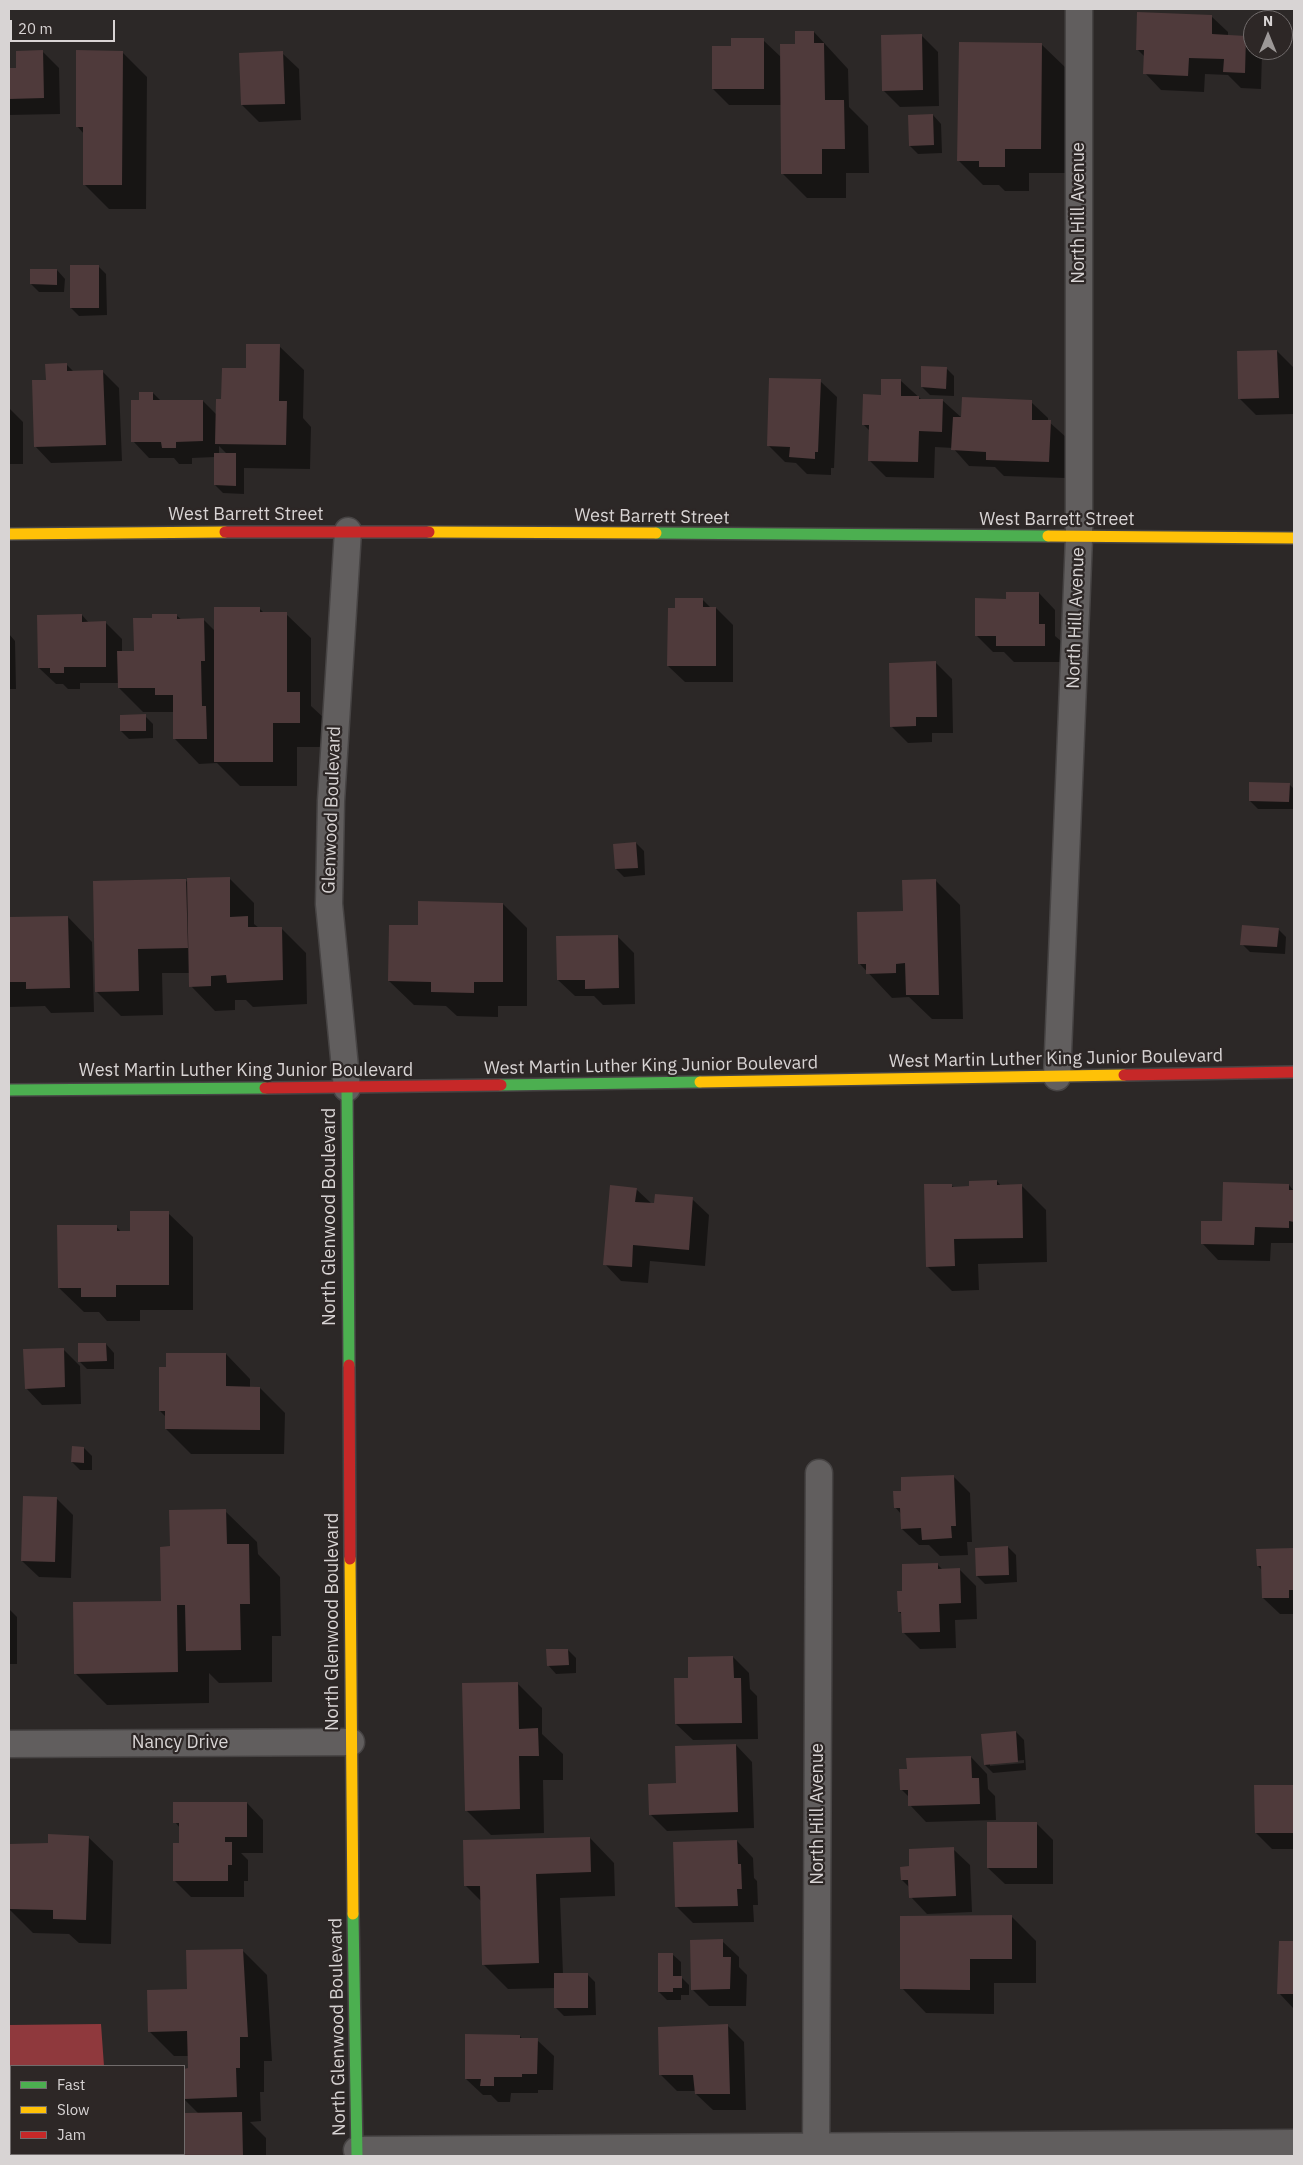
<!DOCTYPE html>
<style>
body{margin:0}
#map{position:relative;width:1303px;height:2165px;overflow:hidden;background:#2c2827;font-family:"IBM Plex Sans",sans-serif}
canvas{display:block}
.frame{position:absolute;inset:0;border:10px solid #d8d4d4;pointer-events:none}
.legend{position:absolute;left:10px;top:2065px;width:175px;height:90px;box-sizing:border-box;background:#2d2726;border:1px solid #716c6c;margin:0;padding:6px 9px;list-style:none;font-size:15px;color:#d8d4d4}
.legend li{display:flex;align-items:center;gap:10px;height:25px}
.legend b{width:25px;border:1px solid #716c6c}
.north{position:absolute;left:1243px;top:10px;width:50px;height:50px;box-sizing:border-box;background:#2d2726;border:1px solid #716c6c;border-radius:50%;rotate:0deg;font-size:14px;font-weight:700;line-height:20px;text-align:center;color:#d8d4d4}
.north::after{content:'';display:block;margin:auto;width:18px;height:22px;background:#9c9897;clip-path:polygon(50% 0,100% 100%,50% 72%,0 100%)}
.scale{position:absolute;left:10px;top:20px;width:105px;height:22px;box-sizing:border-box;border:2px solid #d8d4d4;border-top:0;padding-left:6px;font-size:15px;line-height:18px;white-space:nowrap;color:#d8d4d4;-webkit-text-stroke:4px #2d2726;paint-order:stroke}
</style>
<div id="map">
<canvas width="1303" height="2165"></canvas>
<div class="frame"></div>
<ul class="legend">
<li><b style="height:6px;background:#4caf50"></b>Fast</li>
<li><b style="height:6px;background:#ffc107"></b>Slow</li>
<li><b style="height:6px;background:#c62828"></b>Jam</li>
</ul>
<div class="north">N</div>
<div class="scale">20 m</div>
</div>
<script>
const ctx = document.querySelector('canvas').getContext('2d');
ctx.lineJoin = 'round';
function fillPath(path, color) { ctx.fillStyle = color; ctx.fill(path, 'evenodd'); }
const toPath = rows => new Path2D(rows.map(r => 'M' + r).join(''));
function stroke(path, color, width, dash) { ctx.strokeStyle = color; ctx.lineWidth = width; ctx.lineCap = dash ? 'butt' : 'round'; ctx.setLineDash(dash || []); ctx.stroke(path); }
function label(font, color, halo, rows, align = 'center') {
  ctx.font = font + ' "IBM Plex Sans",sans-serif'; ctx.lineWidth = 4.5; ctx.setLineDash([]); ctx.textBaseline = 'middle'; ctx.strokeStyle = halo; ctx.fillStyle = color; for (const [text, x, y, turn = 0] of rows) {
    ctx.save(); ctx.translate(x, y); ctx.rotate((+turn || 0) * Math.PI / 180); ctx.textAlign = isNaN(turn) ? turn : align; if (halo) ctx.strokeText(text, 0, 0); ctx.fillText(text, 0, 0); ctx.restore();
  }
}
fillPath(toPath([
 [101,2024,104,2066,11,2066,11,2154,108,2154,109,2156,9,2156,9,2025]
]), '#8f393d');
fillPath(toPath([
 [1211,16,1228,32,1228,36,1246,37,1253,44,1253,50,1259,50,1262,53,1261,89,1241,88,1228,75,1205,74,1204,92,1161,90,1145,73,1145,57,1137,49],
 [814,32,848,69,849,107,868,126,869,173,846,173,846,198,807,198,782,173,782,105,729,105,713,89,733,47,763,40,782,58],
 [921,35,938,52,939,106,900,107,883,90],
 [1041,44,1066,68,1065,173,1029,173,1029,191,1005,191,999,185,983,185,959,161],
 [42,51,59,68,60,114,9,115,9,73],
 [122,52,147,77,146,209,109,209,84,184,84,134,77,126],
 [282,53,299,69,301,120,259,122,242,105],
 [933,115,941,124,942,153,918,154,910,146],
 [98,266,106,274,107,315,79,316,71,308],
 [57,270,65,279,64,292,39,292,31,284],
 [279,346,304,370,303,418,311,427,310,469,244,468,244,494,223,493,215,485,215,457,192,458,192,464,179,464,174,458,149,458,133,441,141,401,153,393,161,401,203,401,217,415,222,400,247,369],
 [219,446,227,454,219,454],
 [1277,351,1293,367,1294,414,1256,415,1239,398],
 [66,364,74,372,102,371,119,388,122,461,51,463,35,446,47,381],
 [946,368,954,376,954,396,930,395,922,387],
 [820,381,837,397,834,468,831,468,831,475,807,474,796,463,785,462,769,446],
 [901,381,922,400,942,400,962,418,1031,402,1048,418,1048,421,1067,438,1065,478,1004,476,995,467,969,466,953,448,935,447,934,478,886,477,869,460,870,431,863,424,882,396],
 [9,408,23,422,23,464,9,464],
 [1039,593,1055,610,1055,636,1061,641,1061,662,1014,662,1004,652,993,652,976,635,1007,600],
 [702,599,711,608,716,608,733,625,733,682,685,682,668,666,677,610],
 [259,608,265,614,286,614,311,638,311,706,324,718,324,747,297,747,297,786,240,786,217,763,199,764,175,739,174,712,143,712,119,688,119,683,80,683,80,689,68,689,63,684,56,684,39,668,82,615,89,623,105,622,122,639,122,653,135,653,153,620,176,615,182,620,204,620,215,631],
 [9,634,15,641,16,689,9,689],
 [936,663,952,679,953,733,932,733,932,742,908,743,891,726],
 [145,716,153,724,153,738,129,739,121,731],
 [1289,784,1294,789,1294,809,1258,809,1250,801],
 [636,843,644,851,645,875,624,877,616,869],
 [229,878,254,903,254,924,259,928,281,928,306,953,307,1004,253,1007,246,1000,235,1000,235,1010,215,1011,191,986,190,973,162,973,163,1015,121,1016,97,992,186,881,189,883],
 [936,881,960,905,963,1019,932,1019,909,997,892,998,859,963],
 [503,904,527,928,527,1006,498,1006,498,1017,457,1016,446,1006,414,1005,389,981,419,927],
 [68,917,92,942,94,1012,51,1013,45,1006,9,1007,9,938],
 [1278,929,1286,937,1285,954,1250,952,1242,944],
 [618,937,634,953,635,1004,603,1005,594,996,575,996,558,980],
 [997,1181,1001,1186,1021,1185,1046,1210,1047,1262,978,1264,979,1290,952,1291,927,1266,951,1185,955,1188,971,1188],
 [1289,1185,1294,1191,1294,1243,1271,1243,1270,1261,1218,1260,1202,1243,1224,1223],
 [636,1189,652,1204,692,1199,709,1215,705,1266,650,1261,648,1283,621,1281,605,1264],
 [168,1213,193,1237,193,1310,140,1310,140,1321,107,1321,99,1312,84,1312,59,1288,116,1226,122,1233,131,1233],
 [106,1344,114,1353,114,1369,87,1369,79,1361],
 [63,1349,80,1366,81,1404,42,1405,26,1388],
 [226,1354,250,1379,250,1388,260,1388,285,1413,284,1454,191,1454,166,1429,166,1417,160,1411],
 [84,1448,92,1456,92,1470,80,1470,72,1462],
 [953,1476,970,1493,972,1542,967,1542,968,1555,940,1556,929,1545,919,1545,902,1529,901,1514,895,1507,903,1492],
 [56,1498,73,1515,71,1578,39,1577,22,1561],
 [225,1511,257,1542,258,1554,280,1577,281,1636,272,1636,272,1682,219,1683,209,1673,209,1703,107,1705,75,1673,162,1602,171,1547],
 [1008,1547,1016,1555,1017,1582,985,1584,977,1576],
 [1257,1550,1294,1550,1294,1614,1280,1614,1263,1598,1263,1571,1258,1566],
 [938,1565,943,1570,959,1569,976,1586,977,1619,955,1620,956,1648,920,1649,903,1632,903,1615,899,1612,904,1592],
 [9,1609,17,1617,17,1664,9,1664],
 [568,1650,576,1658,576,1673,556,1674,548,1665],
 [733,1657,749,1673,750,1689,757,1696,758,1739,693,1740,676,1724,690,1679],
 [517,1683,542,1708,542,1734,563,1754,563,1780,543,1780,544,1833,491,1835,466,1810],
 [1016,1732,1024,1740,1026,1770,993,1773,985,1765],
 [1024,1760,1024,1763,990,1766,990,1763],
 [736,1745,752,1762,754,1828,667,1831,650,1814,678,1784],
 [971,1757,987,1774,988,1789,995,1796,996,1820,926,1822,910,1805,909,1797,901,1789],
 [1294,1786,1294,1849,1272,1849,1256,1833,1255,1787],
 [247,1803,263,1820,263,1853,241,1853,248,1860,248,1881,244,1881,244,1897,191,1897,175,1881,180,1844,180,1828,175,1822],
 [1036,1823,1053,1840,1053,1884,1005,1884,988,1868],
 [88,1837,113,1861,111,1944,79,1943,69,1934,33,1933,9,1909,9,1845,49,1844],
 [590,1838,614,1863,615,1896,560,1898,563,1974,587,1974,595,1982,596,2015,564,2016,556,2008,556,1988,508,1989,483,1964,482,1902,466,1886],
 [737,1841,753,1858,754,1878,757,1881,758,1905,753,1905,754,1922,693,1923,677,1907],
 [953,1849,970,1865,972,1912,927,1914,911,1897,910,1888,902,1880,911,1868],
 [1011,1916,1036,1941,1036,1983,994,1983,994,2014,926,2013,902,1988],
 [722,1941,739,1957,739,1967,747,1975,746,2006,709,2006,692,1989],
 [1280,1942,1294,1943,1294,2009,1279,1993],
 [242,1950,267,1975,272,2061,264,2061,264,2092,260,2092,261,2121,250,2122,266,2138,266,2156,154,2156,153,2154,184,2154,184,2114,199,2114,184,2099,184,2070,190,2069,189,2056,174,2056,149,2031,189,1990],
 [672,1954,681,1962,681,1977,689,1985,689,1995,681,1995,681,2000,667,2000,659,1992],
 [728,2026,744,2042,746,2110,713,2110,696,2094,696,2091,677,2091,660,2074],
 [520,2036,523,2040,537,2040,554,2056,553,2090,538,2090,538,2093,511,2093,510,2102,498,2102,491,2095,483,2095,466,2079]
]), '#0007');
fillPath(toPath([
 [1137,12,1212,15,1212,34,1246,36,1245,73,1223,72,1224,59,1189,58,1188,76,1143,74,1144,50,1136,50],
 [795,31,814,31,814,43,824,43,825,100,844,100,845,149,822,149,822,174,781,174,780,44,795,44],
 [922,34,923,90,882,91,881,35],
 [731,38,764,38,764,89,712,89,712,46,731,46],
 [959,42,1042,43,1041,149,1005,149,1005,167,979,167,979,161,957,161],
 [43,50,44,98,9,99,9,68,16,68,16,51],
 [76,50,123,51,122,185,83,185,83,127,76,127],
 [283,51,285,104,241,105,239,53],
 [933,114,934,145,909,146,908,115],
 [70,265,99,265,99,308,70,308],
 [30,269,57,269,57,285,30,284],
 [246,344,280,344,279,401,287,401,286,445,215,444,216,399,221,399,222,368,246,368],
 [1277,350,1279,398,1238,399,1237,351],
 [67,363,67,371,103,370,106,445,34,447,32,380,46,380,45,364],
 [921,366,947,367,946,389,921,387],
 [769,378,821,379,818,452,815,452,815,459,789,457,790,447,767,446],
 [881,379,901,379,901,396,919,396,919,399,943,399,942,432,919,431,918,462,868,461,869,425,862,425,863,394,881,395],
 [139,392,153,392,153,400,203,400,203,441,176,442,176,448,162,448,161,442,131,442,131,400,139,400],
 [962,397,1032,400,1032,420,1051,420,1049,462,986,460,986,452,951,450,953,417,961,417],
 [214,453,236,453,236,486,214,485],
 [1006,592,1039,592,1039,624,1045,624,1045,646,996,646,996,636,975,636,975,598,1006,599],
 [675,598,703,598,703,607,716,607,716,666,667,666,668,608,675,608],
 [214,607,260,607,260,612,287,612,287,692,300,692,300,723,273,723,273,762,214,762],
 [82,614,82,622,106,621,106,667,64,667,64,673,50,673,50,668,38,668,37,615],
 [152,614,177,614,177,619,204,618,205,661,201,661,202,706,206,706,207,739,173,739,173,695,155,695,155,688,118,688,117,651,134,651,133,618,152,618],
 [936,661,937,717,916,717,916,726,890,727,889,663],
 [146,714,146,731,120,731,120,715],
 [1249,782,1290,783,1289,802,1249,801],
 [636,842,638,868,615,869,613,844],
 [230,877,230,917,248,916,248,927,282,927,283,980,227,983,226,975,211,976,211,986,189,987,187,878],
 [177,879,186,879,188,948,138,949,139,991,95,992,93,881],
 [936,879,939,995,906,995,905,963,896,964,896,973,866,974,866,964,858,964,857,912,903,911,902,880],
 [418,901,503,903,503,982,474,982,474,993,431,992,431,982,388,981,389,925,418,925],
 [68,916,70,988,26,989,26,982,9,982,9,917],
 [1242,925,1279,928,1277,947,1240,945],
 [618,935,619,988,585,989,585,980,557,980,556,936],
 [997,1180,997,1185,1022,1184,1023,1238,954,1239,955,1266,926,1267,924,1184,952,1184,952,1187,969,1186,969,1181],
 [1223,1182,1289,1184,1289,1190,1294,1190,1294,1222,1289,1221,1289,1228,1255,1227,1254,1245,1201,1244,1201,1221,1222,1221],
 [610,1185,637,1188,635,1202,654,1203,655,1194,693,1197,689,1250,633,1245,632,1267,603,1265],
 [130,1211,169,1211,169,1285,116,1285,116,1297,81,1297,81,1288,58,1288,57,1225,117,1225,117,1231,130,1231],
 [78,1343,106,1343,107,1361,78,1362],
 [64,1348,65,1387,25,1389,23,1349],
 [166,1353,226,1353,226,1386,260,1387,260,1430,165,1429,165,1411,159,1411,159,1367,166,1367],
 [72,1446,84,1447,84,1463,71,1462],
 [954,1475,956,1526,951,1526,952,1538,922,1540,921,1528,901,1529,900,1508,894,1508,893,1491,901,1491,901,1477],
 [23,1496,57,1497,55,1562,21,1561],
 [226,1509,227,1544,249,1544,250,1604,240,1604,241,1650,186,1651,185,1605,177,1605,178,1672,74,1674,73,1602,161,1601,160,1547,170,1546,169,1510],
 [1008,1546,1009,1575,976,1576,975,1548],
 [1294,1548,1294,1590,1289,1590,1289,1598,1262,1598,1261,1566,1257,1566,1256,1549],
 [938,1563,938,1569,960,1568,961,1603,939,1604,940,1632,902,1633,901,1612,898,1612,897,1591,902,1591,902,1564],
 [546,1649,568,1649,569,1665,547,1666],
 [733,1656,734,1678,741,1678,742,1723,675,1724,674,1678,688,1678,688,1657],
 [518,1682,519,1729,538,1728,539,1756,519,1756,520,1809,465,1811,462,1683],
 [1016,1731,1018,1762,984,1765,981,1734],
 [736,1744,738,1812,649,1815,648,1784,676,1783,675,1746],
 [971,1756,972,1778,979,1778,980,1804,908,1806,908,1790,900,1790,899,1769,907,1769,906,1758],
 [1254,1785,1294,1785,1294,1833,1255,1833],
 [173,1802,247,1802,247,1837,225,1837,225,1842,232,1842,232,1865,228,1865,228,1881,173,1881,173,1843,179,1843,179,1823,173,1823],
 [987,1822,1037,1822,1037,1868,987,1868],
 [48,1834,89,1836,86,1920,53,1919,53,1910,9,1909,9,1844,48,1843],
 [590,1837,591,1872,536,1874,539,1963,482,1965,480,1886,464,1886,463,1840],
 [737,1840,738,1864,741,1864,742,1889,737,1889,738,1906,675,1907,673,1842],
 [954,1847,956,1896,909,1898,908,1880,901,1880,900,1867,909,1866,909,1849],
 [1012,1915,1012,1959,970,1959,970,1990,900,1989,900,1916],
 [723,1939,723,1957,731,1957,730,1989,691,1990,690,1940],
 [1279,1941,1294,1941,1294,1994,1277,1994],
 [243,1949,248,2037,240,2037,240,2068,236,2068,237,2097,184,2099,184,2069,188,2068,187,2031,148,2032,147,1990,187,1989,186,1950],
 [658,1953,673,1953,673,1976,682,1976,682,1988,673,1988,673,1992,658,1992],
 [554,1973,588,1973,588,2008,554,2008],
 [728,2024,730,2094,695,2094,693,2075,659,2075,658,2027],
 [465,2034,520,2035,520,2038,538,2038,537,2074,522,2074,522,2077,494,2077,494,2086,480,2086,481,2079,465,2079],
 [242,2112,243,2156,184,2155,184,2113]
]), '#4f3a3b');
const street = toPath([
 [1057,1077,1079,538,1079,9],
 [347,1088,329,904,331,801,348,531],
 [9,1744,351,1742],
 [357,2150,1294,2143],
 [816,2156,819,1473]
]);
const fast = toPath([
 [656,533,1048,536],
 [501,1085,700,1082],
 [347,1088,349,1365],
 [9,1090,265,1088],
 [353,1914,357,2156]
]);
const slow = toPath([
 [429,532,656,533],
 [9,534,225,532],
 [1048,536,1294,538],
 [700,1082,1124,1075],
 [350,1559,353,1914]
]);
const jam = toPath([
 [225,532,429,532],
 [1124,1075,1294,1072],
 [265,1088,501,1085],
 [349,1365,350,1559]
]);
stroke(street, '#474444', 29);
stroke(fast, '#474444', 14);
stroke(slow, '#474444', 14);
stroke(jam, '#474444', 14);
stroke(street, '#615e5e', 26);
stroke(fast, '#4caf50', 11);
stroke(slow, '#ffc107', 11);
stroke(jam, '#c62828', 11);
label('18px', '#d8d4d4', '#2d2726', [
 ["North Hill Avenue",1079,213,-90],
 ["West Barrett Street",246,515],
 ["West Barrett Street",652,517,1],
 ["West Barrett Street",1057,520],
 ["North Hill Avenue",1076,618,-88],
 ["Glenwood Boulevard",332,810,-88],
 ["West Martin Luther King Junior Boulevard",1056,1059,-1],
 ["West Martin Luther King Junior Boulevard",651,1066,-1],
 ["West Martin Luther King Junior Boulevard",246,1071],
 ["North Glenwood Boulevard",330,1217,-90],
 ["North Glenwood Boulevard",333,1622,-90],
 ["Nancy Drive",180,1743],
 ["North Hill Avenue",818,1814,-90],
 ["North Glenwood Boulevard",338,2027,-91]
]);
</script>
